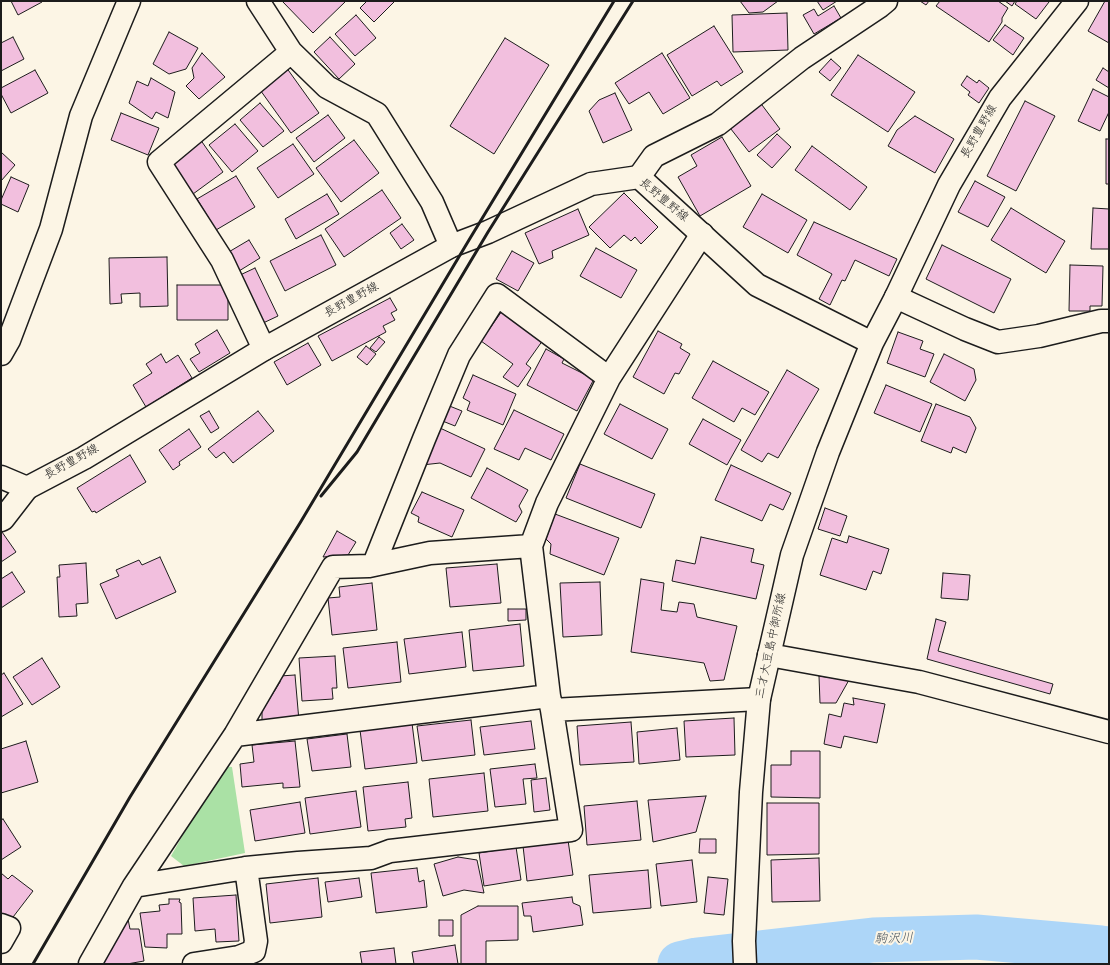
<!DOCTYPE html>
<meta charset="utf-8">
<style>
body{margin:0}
#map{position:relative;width:1110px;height:965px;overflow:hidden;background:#fcf5e5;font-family:Kalam,sans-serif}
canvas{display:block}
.frame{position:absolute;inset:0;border:2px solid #1c1c1c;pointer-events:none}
</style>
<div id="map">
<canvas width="1110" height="965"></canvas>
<div class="frame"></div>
</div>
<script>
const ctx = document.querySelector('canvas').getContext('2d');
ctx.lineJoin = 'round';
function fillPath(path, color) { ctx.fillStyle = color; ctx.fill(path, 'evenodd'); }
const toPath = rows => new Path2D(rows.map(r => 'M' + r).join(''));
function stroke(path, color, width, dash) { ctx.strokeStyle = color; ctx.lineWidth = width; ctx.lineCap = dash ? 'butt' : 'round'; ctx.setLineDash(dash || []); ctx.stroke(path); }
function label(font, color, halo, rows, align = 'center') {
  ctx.font = font + ' Kalam,"Klee One",sans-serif'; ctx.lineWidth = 4; ctx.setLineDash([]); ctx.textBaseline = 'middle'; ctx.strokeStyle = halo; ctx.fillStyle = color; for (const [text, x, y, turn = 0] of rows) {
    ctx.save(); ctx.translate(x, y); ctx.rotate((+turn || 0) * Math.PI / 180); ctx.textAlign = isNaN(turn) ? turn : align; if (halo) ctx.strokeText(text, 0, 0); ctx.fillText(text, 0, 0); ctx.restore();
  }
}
fillPath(toPath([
 [222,766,232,767,245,853,184,866,171,856]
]), '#aae1a5');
stroke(toPath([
 [680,964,697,960,873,940,976,937,1101,948,1109,949]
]), '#add6f8', 45);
const building = toPath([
 [11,1,41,1,42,2,18,15,11,1],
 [282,1,346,1,313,33,282,1],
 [367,1,395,1,374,22,360,8,367,1],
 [740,1,778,1,763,12,749,13,740,1],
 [817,1,837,1,823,10,817,1],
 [920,1,929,1,926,5,920,1],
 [940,1,998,1,1008,8,1002,18,1002,22,989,42,936,6,940,1],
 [1005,1,1015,1,1012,6,1005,1],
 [1017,1,1048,1,1049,2,1036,19,1015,4,1017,1],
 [1105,1,1109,1,1109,43,1088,31,1105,1],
 [834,6,841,18,814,34,803,15,814,9,818,16,834,6],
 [787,13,788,50,733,52,732,15,787,13],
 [356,15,376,38,355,56,335,34,356,15],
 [1005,25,1024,38,1013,55,993,40,1005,25],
 [714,26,743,72,721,86,717,81,692,96,667,55,714,26],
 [169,32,198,48,186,69,169,74,153,64,169,32],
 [13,37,24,59,1,71,1,43,13,37],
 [330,37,355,64,339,79,314,52,330,37],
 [505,38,549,65,494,154,450,126,505,38],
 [202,53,225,77,199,99,186,86,194,78,192,68,202,53],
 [662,53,690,98,663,114,649,92,629,104,615,83,662,53],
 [858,55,915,92,888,132,831,95,858,55],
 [831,59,841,68,830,81,819,72,831,59],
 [286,67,319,113,291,133,258,87,286,67],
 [1103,68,1109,72,1109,88,1096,80,1103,68],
 [35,70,48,93,11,113,1,94,1,88,35,70],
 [967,76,977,83,979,80,989,88,979,103,968,95,970,92,961,85,967,76],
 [151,78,175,92,168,118,156,112,152,119,129,103,137,81,148,86,151,78],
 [1093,89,1109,97,1109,112,1100,131,1078,121,1093,89],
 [615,93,632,130,603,143,589,111,599,100,615,93],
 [759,101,780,129,749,152,727,124,759,101],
 [1025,101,1055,116,1016,191,987,176,1025,101],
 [260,103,284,131,263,147,240,120,260,103],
 [121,113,159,128,148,155,111,140,121,113],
 [328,115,345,138,314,162,296,138,328,115],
 [915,116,954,139,935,173,888,146,897,130,915,116],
 [235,124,258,151,232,172,209,145,235,124],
 [777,134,791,147,772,168,757,155,777,134],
 [722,137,751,186,700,216,678,177,697,166,691,155,722,137],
 [200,139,223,172,193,194,170,161,200,139],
 [1106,139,1109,139,1109,184,1106,184,1106,139],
 [354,140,379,173,341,202,316,168,354,140],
 [293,144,314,174,278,198,257,168,293,144],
 [812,146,867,187,850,210,795,170,812,146],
 [1,152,15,165,1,181,1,152],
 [236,176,255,207,216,230,197,199,236,176],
 [11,177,29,185,18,212,1,204,1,200,11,177],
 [975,181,1005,197,988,227,958,212,975,181],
 [382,190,401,218,344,257,325,229,382,190],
 [624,193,658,227,641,244,635,237,631,241,624,235,610,248,589,227,624,193],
 [327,194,339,214,296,239,285,219,327,194],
 [762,194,807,220,788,253,743,227,762,194],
 [1011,208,1065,241,1046,273,991,240,1011,208],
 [1093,208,1109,209,1109,249,1091,249,1093,208],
 [578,209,589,235,552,251,553,258,539,264,525,233,578,209],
 [814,222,897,259,889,276,855,260,845,281,842,280,830,305,819,299,832,274,797,255,814,222],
 [402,224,414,240,401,249,390,233,402,224],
 [321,235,336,265,285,291,270,261,321,235],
 [249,240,260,258,239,271,227,253,249,240],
 [942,245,1011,279,994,313,926,279,942,245],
 [596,248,637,270,621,298,580,276,596,248],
 [512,251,534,263,518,291,496,279,512,251],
 [167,257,168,306,140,307,140,293,121,294,122,303,110,304,109,258,167,257],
 [1070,265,1103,266,1102,306,1090,306,1090,311,1069,311,1070,265],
 [255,268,278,316,261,324,238,276,255,268],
 [177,285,228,285,228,320,177,320,177,285],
 [390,298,397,310,391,313,395,320,383,326,386,332,332,361,318,336,390,298],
 [502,311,543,340,526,364,531,368,518,387,503,377,513,364,481,341,502,311],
 [217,330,230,353,199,372,190,359,200,353,195,344,217,330],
 [658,331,682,344,680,348,690,354,679,374,675,373,664,394,633,377,658,331],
 [898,332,923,341,920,349,934,354,925,377,887,363,898,332],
 [379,337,385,342,376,352,370,348,379,337],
 [308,343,321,365,287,385,274,362,308,343],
 [366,346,376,354,367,365,357,357,366,346],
 [546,349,564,359,562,363,594,379,577,411,527,385,546,349],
 [161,354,166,363,178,355,192,378,146,407,133,385,152,373,146,364,161,354],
 [944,354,974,369,976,380,965,401,930,382,944,354],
 [713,361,769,392,755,415,742,408,734,422,692,398,713,361],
 [787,370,819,389,778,458,768,453,762,462,741,450,787,370],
 [473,375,516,394,503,425,467,410,470,402,463,398,473,375],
 [886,385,932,404,920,432,874,413,886,385],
 [620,404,668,429,652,459,604,434,620,404],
 [936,404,970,417,976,428,966,453,953,447,951,453,921,441,936,404],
 [447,405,462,411,455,426,440,420,447,405],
 [514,410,564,434,551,460,525,448,519,460,494,449,514,410],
 [209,411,219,428,211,433,200,416,209,411],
 [258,411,274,431,233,463,224,452,216,458,208,449,258,411],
 [703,419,741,440,727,465,689,444,703,419],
 [440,428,485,449,471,477,440,463,422,465,440,428],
 [189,429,201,447,179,462,180,465,173,470,159,450,189,429],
 [130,455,146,482,96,513,95,511,92,512,77,488,130,455],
 [580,464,655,494,641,528,566,498,580,464],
 [731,465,791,493,783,510,770,504,762,521,715,500,731,465],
 [487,468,528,490,519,506,522,512,516,522,471,498,487,468],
 [422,492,464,510,452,537,418,522,419,517,411,513,422,492],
 [825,508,847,516,840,536,818,529,825,508],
 [555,514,619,538,604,575,550,554,551,544,546,539,555,514],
 [337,531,356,542,348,555,323,557,337,531],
 [2,532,16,552,1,562,1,533,2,532],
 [849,536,889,549,881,574,873,571,866,590,820,575,832,538,847,543,849,536],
 [701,537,754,549,751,562,764,565,756,599,672,581,676,560,695,564,701,537],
 [160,557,176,592,116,619,100,584,119,576,116,570,139,560,142,565,160,557],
 [86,563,88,603,76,604,77,616,59,617,57,577,60,577,59,565,86,563],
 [497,564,501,603,450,607,446,568,497,564],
 [12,572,25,592,1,608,1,579,12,572],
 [943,573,970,575,968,600,941,598,943,573],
 [641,579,664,583,661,610,677,612,679,602,694,604,697,617,737,626,724,680,710,681,704,663,631,652,641,579],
 [600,582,602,635,563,637,560,583,600,582],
 [372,583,377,630,332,635,328,598,340,597,339,587,372,583],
 [508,609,526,609,526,620,508,621,508,609],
 [936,619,946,622,938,651,1053,684,1050,694,927,659,936,619],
 [520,624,524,666,473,671,469,630,520,624],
 [462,632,466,667,409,674,404,639,462,632],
 [397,642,401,682,348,688,343,648,397,642],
 [335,656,337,688,332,688,333,699,302,701,299,658,335,656],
 [42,658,60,687,32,705,13,677,42,658],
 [4,673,23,704,1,717,1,675,4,673],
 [295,675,299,721,262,725,262,711,280,682,280,676,295,675],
 [819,676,849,680,836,703,820,703,819,676],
 [853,698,885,704,877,743,844,736,841,748,824,744,829,714,841,717,844,703,854,705,853,698],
 [734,718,735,755,686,757,684,721,734,718],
 [471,720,475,755,422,761,417,726,471,720],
 [531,721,535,749,484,755,480,727,531,721],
 [631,722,634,762,580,765,577,726,631,722],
 [412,723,417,763,365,769,360,730,412,723],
 [677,728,680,760,639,764,637,732,677,728],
 [347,734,351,767,312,771,307,739,347,734],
 [26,741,38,782,1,793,1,749,26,741],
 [295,741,300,787,283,788,283,783,242,787,240,764,254,762,252,745,295,741],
 [791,751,820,751,820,798,771,797,771,765,791,765,791,751],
 [535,764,537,778,523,779,526,804,495,807,490,769,535,764],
 [484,773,488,811,433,817,429,779,484,773],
 [546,778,550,810,534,812,531,780,546,778],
 [408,782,412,818,405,819,406,827,368,831,363,787,408,782],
 [356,791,361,827,310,834,305,798,356,791],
 [706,796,696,832,653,842,648,800,706,796],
 [637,801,641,840,587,845,584,806,637,801],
 [300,802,305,833,255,841,250,810,300,802],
 [767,803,819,803,819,854,767,855,767,803],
 [3,819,21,847,1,860,1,820,3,819],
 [700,839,716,839,716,853,699,853,700,839],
 [568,840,573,875,527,881,523,846,568,840],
 [516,847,521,880,484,886,479,853,516,847],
 [458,857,477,860,484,893,464,890,443,896,434,864,458,857],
 [819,858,820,901,772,902,771,860,819,858],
 [692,860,697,902,661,906,656,864,692,860],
 [417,868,419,882,424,880,427,907,376,913,371,873,417,868],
 [648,870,651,908,593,913,589,875,648,870],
 [1,873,8,879,12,875,33,891,10,921,1,914,1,873],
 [708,877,728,879,724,915,704,913,708,877],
 [318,878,322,917,270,923,266,884,318,878],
 [359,878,362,897,328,902,325,882,359,878],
 [236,895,239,941,216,942,215,929,195,931,193,898,236,895],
 [572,897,573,903,580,906,583,925,533,932,531,916,524,916,522,903,572,897],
 [169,899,180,899,179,902,181,903,182,934,167,934,167,948,145,947,140,913,160,911,159,905,169,904,169,899],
 [478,906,518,906,518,940,486,941,486,964,461,964,461,915,478,906],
 [128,919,130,929,139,929,144,961,127,964,103,964,101,954,119,921,128,919],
 [439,920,453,920,453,936,439,936,439,920],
 [455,945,458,964,414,964,412,952,455,945],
 [394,948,396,964,362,964,360,952,394,948]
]);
fillPath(building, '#f2bfde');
stroke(building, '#1c1c1c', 1);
const minor = toPath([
 [258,1,291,52,327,87,377,114,432,202,451,246],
 [639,177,654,156,718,124,802,58,880,6,886,1],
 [896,297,965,329,998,342,1039,336,1101,321,1109,321],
 [264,349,222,260,159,162,291,52],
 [1,520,3,519,27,488],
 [531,546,549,696,552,710,571,830,390,851,371,858,298,863,246,868,134,886,235,735,333,567,369,566,430,553,531,546],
 [531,546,547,503,609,378,702,234],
 [374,564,424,439,459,355,497,295,609,378],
 [552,710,759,699],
 [235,735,549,696],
 [1,925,9,928,1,942],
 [90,964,134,886],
 [194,964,239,957,254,951,256,941,246,868]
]);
const tertiary = toPath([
 [1,354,9,340,51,229,81,116,121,20,129,1],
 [769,655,919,682,1109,732]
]);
const secondary = toPath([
 [1,477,27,488,84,458,264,349,451,246,488,232,591,184,639,177,757,285,872,343],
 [745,964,744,941,751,792,759,699,792,555,828,452,872,343,896,297,949,185,1000,98,1077,1]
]);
stroke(minor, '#1c1c1c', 25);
stroke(tertiary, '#1c1c1c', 25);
stroke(secondary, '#1c1c1c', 25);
stroke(minor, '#fcf5e5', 22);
stroke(tertiary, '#fcf5e5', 22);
stroke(secondary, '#fcf5e5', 22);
stroke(toPath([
 [321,496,357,452,488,232,633,1],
 [33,964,130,797,300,523,469,240,614,1]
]), '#1c1c1c', 3);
label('12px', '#1c1c1c', '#fcf5e5', [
 ["長野豊野線",980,132,-60],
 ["長野豊野線",663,201,40],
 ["長野豊野線",352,301,-29],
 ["長野豊野線",72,463,-29],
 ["三才大豆島中御所線",772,646,-78]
]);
label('italic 13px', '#48545e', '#fcf5e5', [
 ["駒沢川",894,940,-2]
]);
</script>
